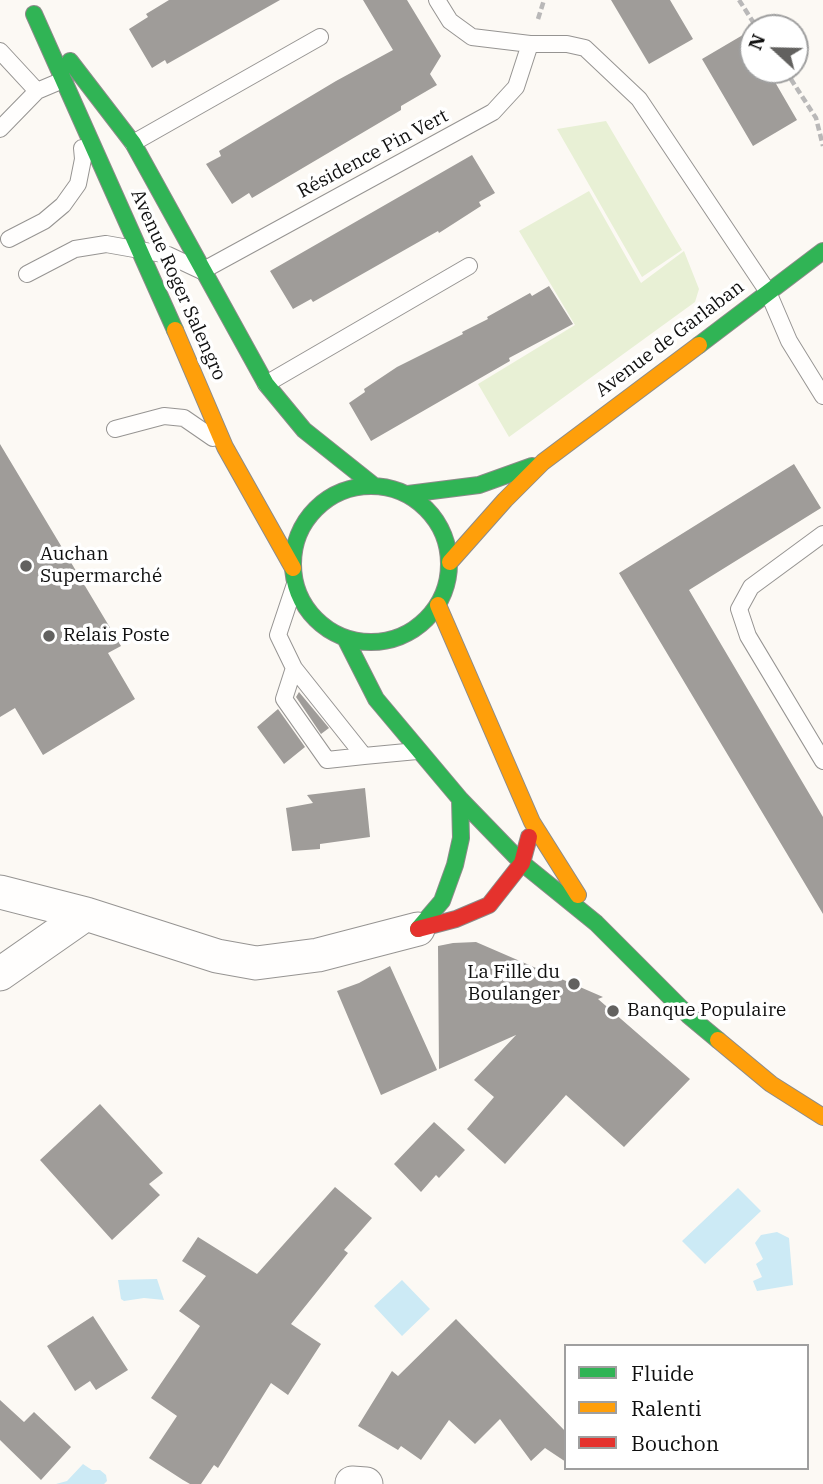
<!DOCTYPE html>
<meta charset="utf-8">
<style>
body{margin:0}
#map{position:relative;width:823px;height:1484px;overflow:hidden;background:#fcf9f4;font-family:"IBM Plex Serif",serif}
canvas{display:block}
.legend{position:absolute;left:564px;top:1344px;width:245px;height:126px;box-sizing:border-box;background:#fff;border:2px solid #9f9f9f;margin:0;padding:9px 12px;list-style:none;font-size:21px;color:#0f0f0f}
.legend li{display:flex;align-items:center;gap:14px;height:35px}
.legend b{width:35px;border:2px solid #9f9f9f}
.north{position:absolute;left:739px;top:14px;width:70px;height:70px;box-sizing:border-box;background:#fff;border:2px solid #9f9f9f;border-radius:50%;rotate:292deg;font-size:19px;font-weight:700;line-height:28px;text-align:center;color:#0f0f0f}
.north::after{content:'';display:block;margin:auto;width:24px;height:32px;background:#62615f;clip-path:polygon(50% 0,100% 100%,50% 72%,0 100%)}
</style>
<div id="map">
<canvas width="823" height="1484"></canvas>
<ul class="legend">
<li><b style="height:9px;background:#30b455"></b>Fluide</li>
<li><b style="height:9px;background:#ff9f0a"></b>Ralenti</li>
<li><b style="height:9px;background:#e5322d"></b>Bouchon</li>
</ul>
<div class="north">N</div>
</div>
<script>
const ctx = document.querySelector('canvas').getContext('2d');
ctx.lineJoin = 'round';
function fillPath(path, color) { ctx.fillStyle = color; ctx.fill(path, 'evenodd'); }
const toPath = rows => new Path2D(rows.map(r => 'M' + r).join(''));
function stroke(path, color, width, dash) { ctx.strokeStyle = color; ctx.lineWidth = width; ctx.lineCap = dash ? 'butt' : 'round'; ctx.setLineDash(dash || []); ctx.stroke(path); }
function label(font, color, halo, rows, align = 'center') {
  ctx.font = font + ' "IBM Plex Serif",serif'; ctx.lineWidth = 7; ctx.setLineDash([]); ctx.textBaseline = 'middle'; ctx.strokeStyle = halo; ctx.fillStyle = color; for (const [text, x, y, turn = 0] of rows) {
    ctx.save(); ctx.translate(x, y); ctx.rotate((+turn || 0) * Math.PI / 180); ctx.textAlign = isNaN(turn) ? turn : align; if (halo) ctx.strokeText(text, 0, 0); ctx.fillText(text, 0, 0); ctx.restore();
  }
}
fillPath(toPath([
 [606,121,682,250,642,277,557,129],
 [589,191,641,283,684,251,699,289,695,302,509,437,478,384,575,325,519,231]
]), '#e8f0d5');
fillPath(toPath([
 [738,1188,761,1211,705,1264,682,1241],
 [777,1232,789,1238,793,1285,757,1291,753,1281,762,1277,756,1264,763,1259,755,1243,761,1235],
 [157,1279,164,1300,144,1298,124,1301,121,1299,118,1280],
 [402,1280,430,1309,402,1336,374,1306],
 [83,1464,92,1470,100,1470,106,1475,107,1481,104,1484,56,1484,67,1481]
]), '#cceaf5');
fillPath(toPath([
 [169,0,280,0,167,64,165,60,152,68,129,29,148,17,146,14],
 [363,0,407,0,441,56,430,74,437,85,401,106,401,110,252,198,249,193,232,204,206,164,221,156,219,151,336,81,393,50],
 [611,0,670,0,693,39,649,64],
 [753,29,753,70,768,70,797,120,753,146,702,59],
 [472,155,495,193,479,202,481,206,439,233,438,231,313,302,311,299,293,309,270,271],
 [549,286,573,324,509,358,510,361,371,441,349,403,365,392,364,389,397,367,463,334,462,332,488,319,487,317,530,293,532,296],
 [0,444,121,646,108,653,135,699,43,755,15,708,0,717],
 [794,464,821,508,689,590,823,817,823,914,619,573],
 [299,692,329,728,321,734,296,697],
 [278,709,305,747,284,764,257,727],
 [365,788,370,837,320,844,320,849,292,851,286,808,313,803,307,795],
 [476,942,603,997,598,999,690,1079,624,1147,566,1095,505,1164,467,1129,494,1097,474,1080,516,1035,439,1069,438,946,453,943],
 [390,966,437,1070,381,1095,337,991,359,983],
 [100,1104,163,1173,149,1184,160,1195,112,1240,40,1160],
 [434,1122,465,1150,439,1178,436,1175,421,1192,394,1164],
 [335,1187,372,1218,344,1250,348,1253,291,1324,321,1344,288,1395,271,1383,218,1468,214,1465,201,1484,190,1484,183,1480,149,1458,177,1416,151,1398,200,1326,179,1311,206,1276,182,1261,198,1237,257,1274],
 [93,1316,128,1370,96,1390,90,1381,75,1391,47,1346],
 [456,1319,566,1432,566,1462,545,1448,531,1461,500,1419,475,1444,449,1420,421,1460,401,1446,398,1450,358,1426,392,1371,398,1376],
 [0,1400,24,1422,34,1412,71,1447,41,1480,0,1440]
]), '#9f9c99');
const lane = toPath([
 [437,0,450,21,472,37,530,44,567,44,585,48,639,99,768,292,789,341,823,396],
 [0,51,37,91],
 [0,129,37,91,63,80],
 [133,143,320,37],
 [9,239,44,221,63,205,78,184,83,159,82,148],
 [27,274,75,249,106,244,168,255,202,271,493,112,516,87,530,44],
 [266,384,469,266],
 [115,429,164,416,184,418,213,438],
 [823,534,751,587,739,609,748,636,823,761],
 [295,584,278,635,294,668,364,756,417,751],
 [294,668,284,699,327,760,364,756]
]);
const street = toPath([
 [0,892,86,914,217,956,256,963,318,955,418,929],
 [0,974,86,914],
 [352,1483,366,1484]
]);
const fast = toPath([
 [34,14,175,330],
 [70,61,133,143,266,384,304,430,373,485],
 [699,345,823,251],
 '293 564a78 78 0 1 1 156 0a78 78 0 1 1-156 0Z',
 [408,494,479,485,532,466],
 [345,638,376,699,460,799,522,863,596,923,688,1015,718,1040],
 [418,929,442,901,455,865,461,838,460,799]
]);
const slow = toPath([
 [175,330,225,447,293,568],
 [450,562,505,500,543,462,699,345],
 [438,605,532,822,578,895],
 [718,1040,771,1084,823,1117]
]);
const jam = toPath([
 [418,929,456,919,489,905,522,863,529,837]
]);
stroke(lane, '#969492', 18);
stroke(street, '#969492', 35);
stroke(fast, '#8c8b89', 18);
stroke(slow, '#8c8b89', 18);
stroke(jam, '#8c8b89', 18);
stroke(toPath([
 [739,0,757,28],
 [538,19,544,0],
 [785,70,816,118,823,146]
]), '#b9b8b8', 4.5, [7, 3.5]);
stroke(lane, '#fffefd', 16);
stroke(street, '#fffefd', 33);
stroke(fast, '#30b455', 16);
stroke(slow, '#ff9f0a', 16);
stroke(jam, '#e5322d', 16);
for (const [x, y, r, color] of [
 [26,566,7,"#62615f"],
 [49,636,7,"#62615f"],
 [574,984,7,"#62615f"],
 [613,1011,7,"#62615f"]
]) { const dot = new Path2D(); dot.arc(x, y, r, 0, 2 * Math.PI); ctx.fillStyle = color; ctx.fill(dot); stroke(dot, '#fff', 2.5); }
label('19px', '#0f0f0f', '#fff', [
 ["Résidence Pin Vert",373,154,-28],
 ["Avenue Roger Salengro",178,285,66],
 ["Avenue de Garlaban",670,339,-37]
]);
label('19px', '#0f0f0f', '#fff', [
 ["Auchan",40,555],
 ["Supermarché",40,577],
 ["Relais Poste",63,636],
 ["La Fille du",560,973,"right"],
 ["Boulanger",560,995,"right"],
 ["Banque Populaire",627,1011]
], 'left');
</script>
